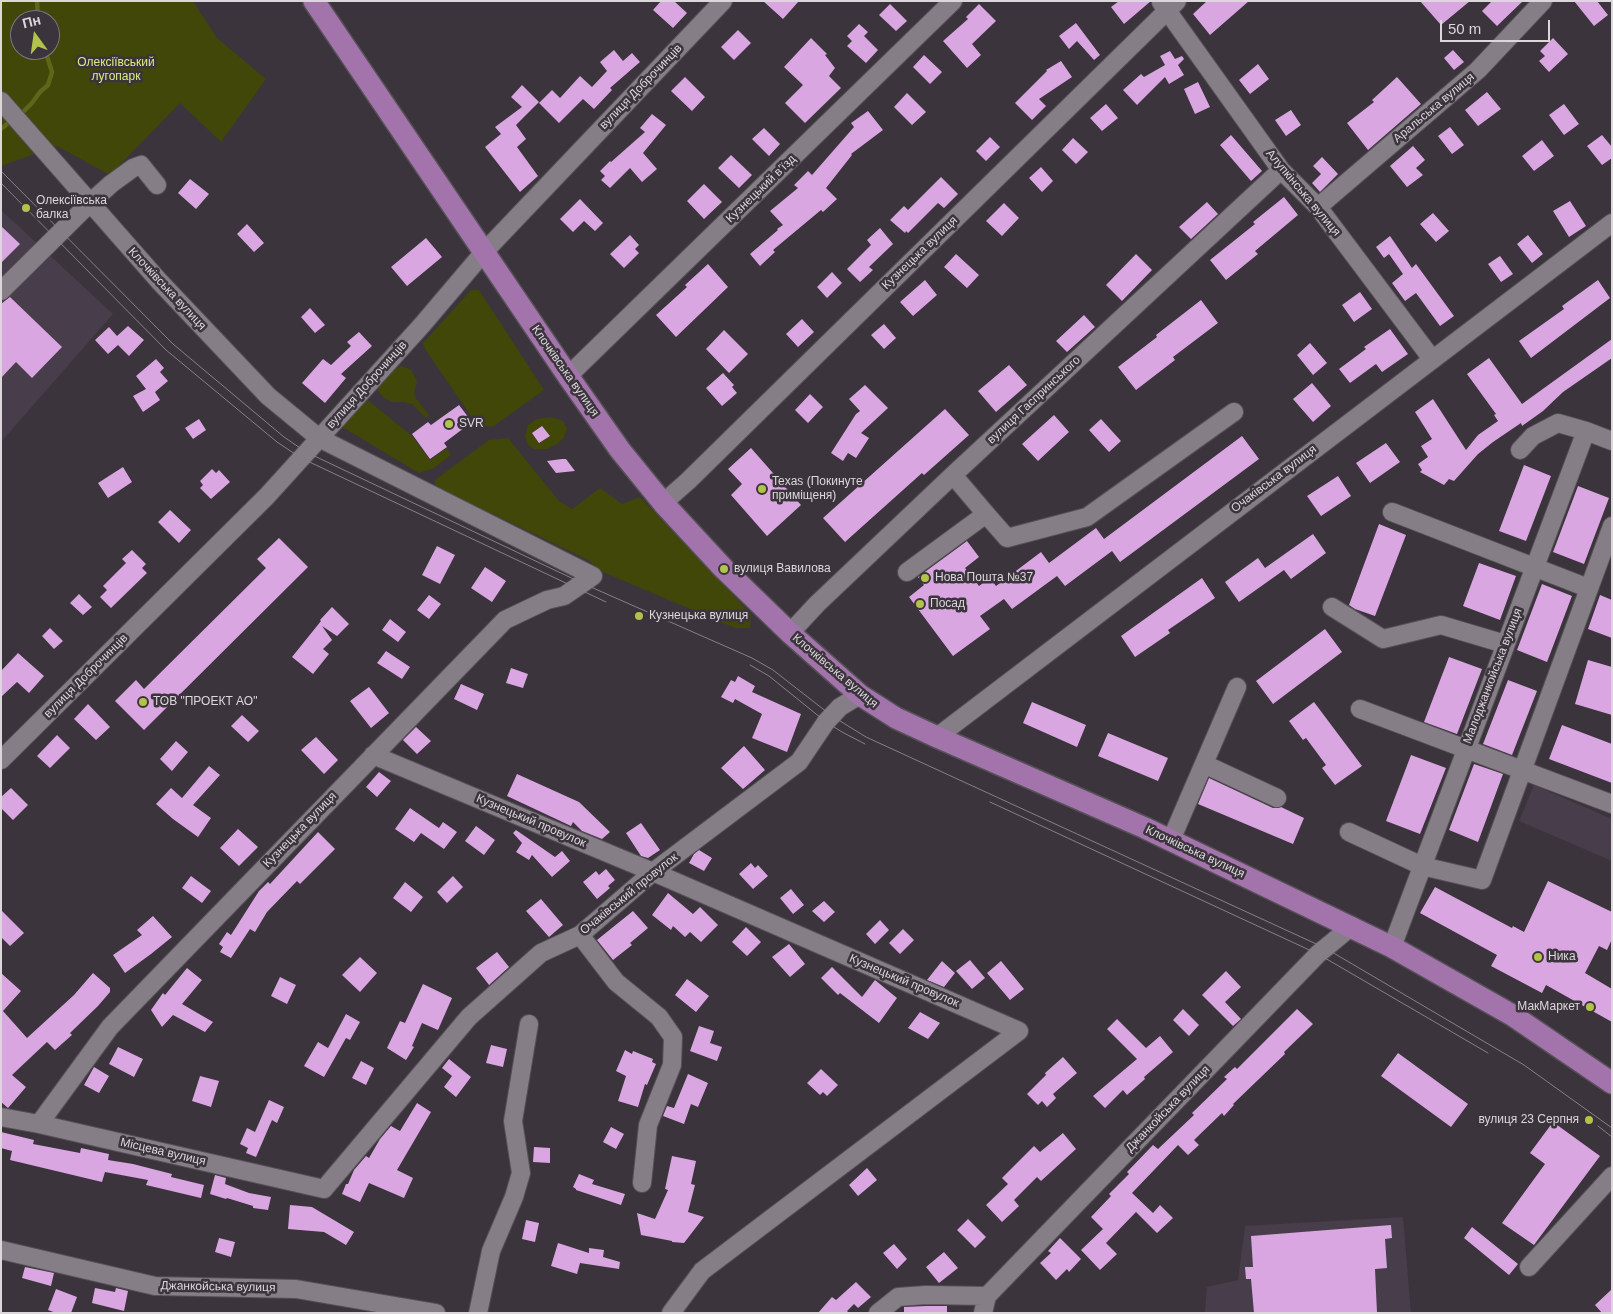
<!DOCTYPE html>
<meta charset="utf-8">
<style>
body{margin:0}
#map{position:relative;width:1613px;height:1314px;overflow:hidden;background:#3b343c;font-family:Helvetica,sans-serif}
canvas{display:block}
.frame{position:absolute;inset:0;border:2px solid #dbd7db;pointer-events:none}
.north{position:absolute;left:10px;top:10px;width:50px;height:50px;box-sizing:border-box;background:#3b343c;border:1px solid #7b757c;border-radius:50%;rotate:346deg;font-size:14px;font-weight:700;line-height:20px;text-align:center;color:#dbd7db}
.north::after{content:'';display:block;margin:auto;width:18px;height:22px;background:#b3c24b;clip-path:polygon(50% 0,100% 100%,50% 72%,0 100%)}
.scale{position:absolute;left:1440px;top:20px;width:110px;height:22px;box-sizing:border-box;border:2px solid #dbd7db;border-top:0;padding-left:6px;font-size:15px;line-height:18px;white-space:nowrap;color:#dbd7db;-webkit-text-stroke:4px #3b343c;paint-order:stroke}
</style>
<div id="map">
<canvas width="1613" height="1314"></canvas>
<div class="frame"></div>
<div class="north">Пн</div>
<div class="scale">50 m</div>
</div>
<script>
const ctx = document.querySelector('canvas').getContext('2d');
ctx.lineJoin = 'round';
function fillPath(path, color) { ctx.fillStyle = color; ctx.fill(path, 'evenodd'); }
const toPath = rows => new Path2D(rows.map(r => 'M' + r).join(''));
function stroke(path, color, width, dash) { ctx.strokeStyle = color; ctx.lineWidth = width; ctx.lineCap = dash ? 'butt' : 'round'; ctx.setLineDash(dash || []); ctx.stroke(path); }
function label(font, color, halo, rows, align = 'center') {
  ctx.font = font + ' Helvetica,sans-serif'; ctx.lineWidth = 5; ctx.setLineDash([]); ctx.textBaseline = 'middle'; ctx.strokeStyle = halo; ctx.fillStyle = color; for (const [text, x, y, turn = 0] of rows) {
    ctx.save(); ctx.translate(x, y); ctx.rotate((+turn || 0) * Math.PI / 180); ctx.textAlign = isNaN(turn) ? turn : align; if (halo) ctx.strokeText(text, 0, 0); ctx.fillText(text, 0, 0); ctx.restore();
  }
}
fillPath(toPath([
 [1,210,113,314,1,442],
 [1534,785,1612,819,1612,861,1519,821],
 [1403,1217,1411,1313,1205,1313,1207,1287,1238,1280,1245,1226]
]), '#483d4a');
fillPath(toPath([
 [1,1,193,1,217,38,266,79,221,142,180,103,110,175,57,146,1,166],
 [20,20,50,20,50,50,20,50],
 [471,290,479,290,544,390,494,426,484,427,475,422,425,349,423,343],
 [402,366,411,370,417,381,414,393,415,397,429,415,426,418,412,404,404,402,392,402,384,398,378,391,377,385,390,369],
 [363,400,369,401,413,437,430,460,447,448,451,455,434,468,419,473,344,428,342,422],
 [551,417,563,421,567,429,564,438,557,444,547,449,534,449,528,445,525,437,528,425,537,419],
 [508,438,559,501,572,509,600,488,622,504,640,497,751,614,750,628,735,628,603,572,588,560,435,486,435,480,489,440]
]), '#404708');
stroke(toPath([
 [37,1,38,20],
 [20,115,32,103,40,92,48,85,52,72,45,50],
 [1,129,13,119]
]), '#5d6619', 4.5);
fillPath(toPath([
 [661,1,674,1,687,13,673,28,653,10],
 [763,1,799,1,783,19],
 [1119,1,1151,1,1124,24,1111,7],
 [1207,1,1249,1,1210,35,1193,14],
 [1420,1,1470,1,1441,25],
 [1492,1,1523,1,1497,26,1482,11],
 [1574,1,1597,1,1608,15,1594,26],
 [890,4,907,21,896,31,879,15],
 [979,4,996,21,972,44,981,55,967,68,943,41,968,19,966,17],
 [1076,23,1100,55,1094,60,1077,41,1069,49,1059,36],
 [859,24,868,32,864,36,878,50,866,63,847,46,852,41,847,36],
 [738,30,751,43,734,60,721,47],
 [811,38,827,54,825,55,835,68,829,76,841,88,805,123,785,103,803,85,784,67],
 [1553,38,1568,54,1549,72,1539,61,1545,56,1540,51],
 [614,50,623,61,632,53,640,62,610,88,612,90,594,109,583,99,559,123,539,103,552,90,560,98,580,76,592,87,607,71,600,62],
 [1453,50,1464,62,1454,70,1444,58],
 [1170,51,1175,59,1182,56,1184,59,1178,65,1184,75,1169,84,1165,77,1137,105,1123,90,1141,74,1144,77,1165,65,1160,56],
 [924,55,942,72,930,84,913,67],
 [1061,61,1072,77,1039,99,1046,106,1032,120,1015,103,1047,71,1046,70],
 [1258,64,1269,79,1250,94,1239,80],
 [685,77,705,97,692,111,671,91],
 [1397,77,1421,104,1368,150,1347,123,1374,102,1372,100],
 [1198,82,1210,107,1195,114,1184,89],
 [522,85,539,102,516,125,526,139,517,147,538,176,520,192,485,147,501,134,495,127,522,107,511,97],
 [1487,92,1501,109,1478,126,1465,110],
 [907,93,926,112,912,125,894,107],
 [1106,104,1118,118,1102,131,1090,118],
 [1564,104,1579,124,1564,135,1549,115],
 [1291,110,1301,125,1286,136,1275,120],
 [868,111,883,130,851,154,852,155,826,188,837,199,823,212,821,210,773,250,775,252,760,266,750,254,778,230,777,229,783,225,770,211,798,188,794,185,808,171,812,175,854,127,851,123],
 [652,114,666,125,643,153,657,169,642,182,630,168,610,188,601,180,605,176,600,171,610,161,611,162,645,132,640,128],
 [1450,127,1464,145,1452,154,1438,136],
 [764,128,780,144,769,156,752,139],
 [1231,135,1262,171,1251,181,1220,145],
 [1602,135,1612,147,1612,158,1602,165,1587,146],
 [990,137,1000,147,986,161,976,151],
 [1073,138,1088,152,1076,164,1062,150],
 [1542,140,1554,156,1534,171,1522,156],
 [1413,146,1425,160,1416,168,1423,175,1407,187,1390,166],
 [731,155,752,175,739,188,718,168],
 [1322,157,1338,174,1320,192,1312,183,1321,174,1313,166],
 [1041,167,1053,181,1042,192,1029,178],
 [941,177,958,194,944,208,938,203,908,233,906,231,905,233,890,220,904,206,908,210],
 [190,179,209,194,196,209,178,193],
 [704,184,722,202,704,219,687,201],
 [1284,197,1298,215,1255,251,1258,254,1226,280,1210,260,1255,224,1253,222],
 [580,199,603,223,595,231,584,221,573,232,560,219],
 [1570,201,1586,226,1569,237,1553,211],
 [1207,202,1218,214,1191,239,1179,227],
 [1004,203,1019,218,1002,236,986,221],
 [1433,213,1449,231,1436,242,1420,224],
 [247,224,264,243,254,252,237,234],
 [1,226,20,244,1,263],
 [880,228,893,244,869,267,873,270,860,282,847,269,871,245,867,240],
 [630,235,639,245,635,249,639,253,624,268,610,254],
 [1528,235,1543,254,1532,263,1517,244],
 [1390,236,1412,268,1416,264,1454,316,1440,326,1416,293,1405,301,1392,283,1403,274,1389,254,1384,258,1376,247],
 [426,238,442,257,407,286,391,267],
 [956,254,979,275,967,288,944,267],
 [1136,254,1152,270,1122,301,1106,285],
 [1500,256,1513,274,1501,282,1488,264],
 [708,264,728,287,676,337,656,315,687,287,685,285],
 [832,272,842,283,827,298,817,287],
 [925,280,937,295,913,316,900,302],
 [1598,280,1610,298,1531,358,1519,341,1564,309,1562,306],
 [1360,292,1372,309,1354,322,1342,305],
 [10,297,62,347,32,378,16,362,1,378,1,304],
 [1201,300,1218,323,1173,357,1175,360,1136,390,1118,367,1157,337,1156,335],
 [310,308,325,325,315,333,301,317],
 [1084,315,1095,327,1067,352,1056,341],
 [802,319,814,332,798,347,786,334],
 [884,324,896,338,884,349,871,335],
 [128,326,144,340,129,356,118,345,108,354,95,340,109,327,117,336],
 [1390,329,1408,354,1382,372,1376,364,1350,383,1339,369,1366,349,1364,347],
 [724,330,748,354,729,373,706,349],
 [359,332,372,346,341,374,346,378,325,403,302,383,323,359,331,365,351,346,347,342],
 [1612,339,1612,358,1563,392,1543,411,1522,426,1521,423,1493,442,1478,454,1454,481,1449,479,1444,485,1420,472,1422,470,1418,464,1428,457,1421,446,1432,439,1415,412,1433,399,1466,450,1478,435,1498,421,1494,415,1496,414,1467,374,1489,358,1522,404],
 [1310,343,1327,363,1313,375,1297,355],
 [156,359,164,368,160,372,168,381,155,392,160,400,143,412,133,396,146,389,136,376],
 [1009,365,1027,385,996,412,978,391],
 [723,373,734,385,732,387,737,393,722,406,706,388],
 [1312,383,1331,406,1313,422,1293,399],
 [865,385,888,408,861,433,869,438,856,458,848,453,843,461,831,453,856,414,860,411,849,399],
 [810,394,823,407,808,423,795,410],
 [459,405,472,422,444,443,447,447,430,459,412,434,428,422,431,425],
 [945,409,969,435,924,475,922,473,845,542,823,518],
 [1054,415,1069,432,1038,461,1022,444],
 [199,419,206,430,193,439,185,428],
 [1101,419,1121,441,1109,452,1089,430],
 [542,426,550,436,539,443,532,433],
 [1242,436,1259,459,1120,562,1112,551,1065,586,1057,576,1012,609,1004,599,980,616,990,629,953,656,909,597,924,585,918,577,967,541,979,557,965,568,979,586,990,578,996,586,1041,552,1049,563,1096,528,1104,539],
 [1386,443,1400,462,1370,483,1356,463],
 [751,448,801,505,767,536,731,495,742,484,728,469],
 [562,459,566,459,575,471,556,473,547,461],
 [1524,465,1551,476,1526,541,1499,531],
 [123,467,132,482,108,498,98,483],
 [212,469,216,473,219,470,230,482,211,499,200,488,203,485,200,481],
 [1338,476,1351,496,1321,516,1307,496],
 [1578,486,1609,498,1584,564,1553,552],
 [170,510,191,530,179,543,158,522],
 [1379,524,1406,535,1375,616,1355,609,1349,605],
 [1313,534,1326,553,1291,579,1284,570,1239,602,1225,582,1258,558,1265,568],
 [279,538,308,567,144,730,115,701,136,680,144,689,266,568,257,559],
 [437,546,455,555,440,584,422,575],
 [132,550,146,564,142,568,147,573,111,608,100,597,107,590,103,586,126,563,122,559],
 [1479,563,1516,576,1500,620,1463,606],
 [485,567,506,581,492,602,471,588],
 [1202,578,1215,598,1168,630,1170,633,1135,657,1121,636],
 [1542,584,1572,596,1547,662,1517,650],
 [79,594,92,607,83,615,70,603],
 [429,595,441,604,429,619,417,610],
 [1600,595,1612,600,1612,638,1588,629],
 [332,607,349,624,337,636,322,626,332,640,323,649,329,654,313,674,292,657,321,621,320,620],
 [390,619,406,632,398,642,382,630],
 [50,628,63,641,54,649,42,636],
 [1325,629,1342,652,1273,704,1256,681],
 [386,651,410,667,402,679,377,663],
 [18,653,44,676,29,693,17,682,1,697,1,671],
 [1449,657,1482,669,1457,734,1424,722],
 [1588,660,1612,667,1612,715,1575,704],
 [511,668,528,674,523,688,506,683],
 [738,676,755,686,752,692,801,714,787,752,752,738,762,714,735,699,733,703,721,697,731,680,735,682],
 [1508,680,1537,691,1512,755,1483,744],
 [461,684,484,694,477,710,454,699],
 [369,687,389,713,371,728,350,701],
 [1032,702,1086,725,1077,747,1023,723],
 [1314,702,1362,766,1335,785,1322,768,1326,765,1306,738,1303,740,1289,721],
 [88,704,110,727,96,740,74,719],
 [242,715,259,731,248,742,231,726],
 [1562,725,1612,744,1612,783,1549,759],
 [416,727,431,741,417,754,403,740],
 [1108,733,1168,758,1158,781,1098,756],
 [57,735,70,748,50,768,37,756],
 [316,737,338,760,324,774,301,750],
 [176,741,188,752,172,771,160,759],
 [744,746,765,770,743,789,721,768],
 [1411,755,1446,768,1420,834,1386,821],
 [1474,764,1503,774,1478,842,1449,830],
 [209,766,220,775,193,805,211,818,198,837,173,819,156,804,171,788,182,798],
 [379,772,391,781,377,797,366,787],
 [517,774,579,802,610,832,602,839,582,831,573,822,571,826,507,796],
 [1209,778,1273,808,1281,807,1304,818,1293,844,1198,804],
 [11,788,28,805,13,820,1,808,1,797],
 [410,808,439,828,443,822,457,832,444,849,421,833,414,842,395,829],
 [641,823,660,850,648,858,641,856,626,833],
 [476,826,495,840,484,855,465,841],
 [238,829,258,847,239,866,220,848],
 [516,830,555,857,562,851,570,861,552,877,532,855,529,860,516,852,522,843,513,833],
 [318,832,335,849,300,884,297,881,267,912,255,932,250,929,231,958,220,952,223,947,219,944,227,932,231,935,259,891,268,882,270,884],
 [699,850,712,858,704,871,689,863,694,854],
 [751,863,755,868,758,865,768,876,753,889,739,874],
 [606,869,615,880,608,886,610,888,597,899,583,882,596,871,599,875],
 [191,876,211,891,202,903,182,888],
 [453,876,463,887,447,903,437,892],
 [1548,881,1612,912,1612,939,1607,950,1599,946,1585,973,1612,989,1612,1022,1546,985,1542,993,1491,966,1497,955,1420,913,1435,887,1512,928,1513,926,1524,932],
 [405,882,423,897,411,912,393,898],
 [791,889,804,905,793,914,780,898],
 [668,893,693,914,700,907,718,925,701,942,690,932,685,937,673,926,671,930,652,915],
 [541,899,563,925,549,937,526,911],
 [824,901,835,912,824,922,812,911],
 [1,910,24,933,10,946,1,937],
 [633,911,648,928,630,943,632,945,613,960,597,940],
 [153,916,172,937,151,954,125,973,113,955,142,935,137,930],
 [880,920,889,930,875,944,866,934],
 [746,927,761,942,747,956,732,942],
 [903,929,914,940,900,954,889,943],
 [789,944,805,964,790,977,772,957],
 [497,952,509,967,489,985,476,968],
 [360,957,377,973,360,992,342,975],
 [970,960,985,978,972,989,956,971],
 [942,961,955,973,944,987,927,980],
 [1001,961,1024,989,1010,1000,987,973],
 [832,967,862,997,875,980,897,998,879,1023,840,993,838,995,821,978],
 [187,968,202,980,182,1004,213,1022,205,1032,173,1015,162,1027,151,1010,163,993,165,995],
 [1226,971,1241,987,1225,1002,1241,1019,1233,1026,1202,995],
 [1,973,21,991,3,1011,27,1038,74,995,93,973,110,988,110,992,98,1006,70,1033,72,1035,55,1050,47,1042,12,1075,26,1087,8,1108,1,1102],
 [280,977,296,985,287,1004,271,996],
 [687,979,709,996,696,1012,675,995],
 [423,984,452,998,438,1030,422,1023,412,1046,414,1047,406,1060,387,1048,400,1021,405,1023],
 [1183,1009,1199,1025,1189,1036,1173,1020],
 [1297,1009,1313,1024,1284,1052,1285,1054,1233,1104,1234,1105,1224,1116,1222,1113,1194,1140,1199,1145,1188,1155,1178,1145,1132,1193,1153,1213,1160,1205,1173,1218,1157,1233,1136,1212,1106,1243,1117,1254,1100,1270,1081,1250,1103,1229,1091,1217,1111,1196,1109,1194,1129,1174,1127,1172,1153,1145,1158,1149,1194,1115,1192,1113,1227,1079,1224,1077,1235,1067,1237,1069],
 [920,1012,940,1023,928,1039,908,1028],
 [346,1014,360,1022,350,1040,346,1038,324,1077,304,1066,318,1042,328,1048],
 [1117,1019,1146,1048,1160,1036,1173,1052,1144,1077,1145,1079,1127,1095,1123,1090,1105,1108,1093,1096,1137,1059,1107,1029],
 [699,1026,714,1031,710,1043,722,1047,717,1061,690,1051],
 [491,1045,507,1049,503,1067,486,1063],
 [118,1047,143,1059,134,1077,109,1064],
 [625,1050,632,1054,633,1051,653,1059,652,1062,656,1064,647,1085,645,1084,638,1107,618,1101,626,1076,616,1071],
 [1398,1053,1468,1104,1451,1127,1381,1076],
 [1063,1057,1077,1073,1053,1094,1056,1098,1047,1107,1042,1101,1038,1105,1027,1094,1046,1075,1045,1073],
 [449,1059,471,1077,456,1097,444,1087,452,1076,442,1068],
 [361,1061,374,1068,366,1085,352,1078],
 [94,1067,109,1076,99,1093,84,1085],
 [821,1069,838,1085,827,1096,823,1092,820,1095,807,1083],
 [688,1074,708,1083,698,1107,691,1104,684,1124,663,1116,667,1106,674,1108],
 [200,1076,219,1081,211,1107,192,1101],
 [269,1100,284,1107,277,1123,272,1120,256,1157,246,1153,248,1148,240,1144,247,1128,255,1132],
 [417,1103,431,1112,397,1170,413,1178,404,1198,369,1183,360,1202,342,1194,346,1184,348,1184,354,1170,366,1156,369,1158,380,1139,391,1126,400,1131],
 [1553,1122,1600,1156,1534,1245,1502,1223,1545,1164,1530,1153],
 [611,1127,624,1134,616,1149,603,1142],
 [1,1132,34,1140,33,1144,80,1153,81,1148,109,1154,108,1160,133,1164,172,1174,171,1177,204,1185,201,1198,146,1185,148,1180,105,1172,102,1182,10,1160,12,1151,1,1148],
 [1063,1133,1076,1149,1041,1181,1037,1177,1014,1200,1019,1206,1002,1222,986,1205,1008,1184,1002,1178,1034,1146,1040,1152],
 [534,1147,550,1148,550,1163,533,1162],
 [672,1156,696,1161,691,1184,695,1185,688,1212,704,1217,684,1243,672,1242,672,1241,641,1235,637,1213,655,1219,668,1190,665,1189],
 [867,1168,877,1180,858,1196,849,1185],
 [579,1174,594,1180,592,1184,625,1194,621,1205,576,1190,576,1189,573,1187],
 [215,1175,226,1178,225,1184,249,1193,271,1197,268,1210,253,1208,253,1206,227,1198,226,1199,210,1194],
 [290,1205,312,1207,354,1232,346,1245,324,1232,288,1229],
 [968,1219,986,1237,975,1248,957,1230],
 [526,1220,539,1223,535,1242,522,1239],
 [1391,1225,1392,1238,1385,1239,1387,1268,1375,1269,1377,1313,1254,1313,1251,1279,1246,1279,1245,1267,1253,1267,1251,1236],
 [1472,1227,1518,1264,1509,1275,1464,1238],
 [219,1238,235,1242,231,1257,215,1252],
 [1060,1238,1081,1259,1069,1272,1067,1269,1056,1280,1040,1263,1051,1253,1048,1251],
 [558,1243,589,1253,589,1248,604,1250,603,1257,620,1262,619,1269,580,1263,577,1274,551,1266],
 [894,1244,907,1259,897,1269,883,1253],
 [944,1252,958,1268,939,1283,926,1267],
 [25,1267,54,1273,51,1286,22,1278],
 [856,1282,871,1297,858,1308,854,1304,847,1311,849,1313,818,1313,832,1297,836,1300],
 [95,1288,115,1292,116,1288,128,1291,124,1311,92,1303],
 [56,1289,77,1297,71,1313,56,1313,48,1310],
 [1612,1289,1612,1313,1602,1313,1595,1305],
 [926,1306,947,1306,947,1313,904,1313,904,1307]
]), '#d9a6e1');
const minor = toPath([
 [1161,2,1281,170,1318,207,1432,359],
 [1,101,159,281,268,396,319,438,593,576,564,596,547,600,505,620,110,1027,39,1124],
 [1318,207,1478,70,1543,1],
 [1,291,90,203,111,184,133,168,141,165,157,185],
 [568,376,953,1],
 [1520,450,1533,436,1558,423,1586,431],
 [953,475,986,514],
 [663,503,688,481,1177,1],
 [1392,512,1588,588],
 [907,572,986,514,1007,538,1087,517,1234,412],
 [1332,607,1383,639,1441,625,1505,644],
 [790,633,817,604,953,475,1281,170],
 [1360,709,1612,804],
 [937,737,1612,223],
 [373,755,653,872,1019,1031,702,1271,671,1313],
 [1,760,267,496,422,325,484,252,723,1],
 [1204,764,1277,798],
 [1349,832,1422,866,1482,880,1612,526],
 [1171,840,1237,687],
 [580,935,616,982,659,1017,673,1037,672,1065,648,1125,642,1183],
 [1392,947,1586,431,1612,441],
 [1,1117,39,1124,324,1189,469,1017,541,953,580,935,653,872,799,762,826,722,840,707,860,695],
 [1,1250,155,1286,296,1289,436,1313],
 [1529,1267,1612,1176],
 [478,1313,491,1251,514,1197,521,1173,513,1121,529,1024],
 [878,1313,898,1297,926,1295,987,1296],
 [983,1313,987,1296,1318,954,1352,926]
]);
const major = toPath([
 [314,1,568,376,620,450,663,503,724,569,790,633,860,695,896,718,937,737,1145,828,1392,947,1512,1015,1612,1083]
]);
stroke(minor, '#565057', 20);
stroke(major, '#565057', 24);
stroke(minor, '#867e87', 18);
stroke(major, '#a373ab', 21);
stroke(toPath([
 [1,171,173,344,284,437,306,452,584,584,752,658,773,670,832,716,866,737,1325,948,1524,1065,1612,1128],
 [1,183,166,350,277,442,301,458,606,602],
 [750,665,769,676,826,722,842,732,865,744],
 [990,802,1318,954,1488,1053],
 [1598,1126,1612,1137]
]), '#868086', 1);
for (const [x, y, r, color] of [
 [26,208,5,"#b3c24b"],
 [449,424,5,"#b3c24b"],
 [762,489,5,"#b3c24b"],
 [724,569,5,"#b3c24b"],
 [925,578,5,"#b3c24b"],
 [920,604,5,"#b3c24b"],
 [639,616,5,"#b3c24b"],
 [143,702,5,"#b3c24b"],
 [1538,957,5,"#b3c24b"],
 [1590,1007,5,"#b3c24b"],
 [1589,1120,5,"#b3c24b"]
]) { const dot = new Path2D(); dot.arc(x, y, r, 0, 2 * Math.PI); ctx.fillStyle = color; ctx.fill(dot); stroke(dot, '#3b343c', 2); }
label('12px', '#dceb84', '#3b343c', [
 ["Олексіївський",116,63],
 ["лугопарк",116,77]
]);
label('12px', '#dbd7db', '#3b343c', [
 ["вулиця Доброчинців",641,87,-46],
 ["Аральська вулиця",1434,108,-40],
 ["Кузнецький в’їзд",761,189,-44],
 ["Алупкінська вулиця",1303,193,50],
 ["Кузнецька вулиця",920,253,-44],
 ["Клочківська вулиця",167,289,47],
 ["Клочківська вулиця",565,371,55],
 ["вулиця Доброчинців",367,385,-48],
 ["вулиця Гаспринського",1034,400,-43],
 ["Очаківська вулиця",1274,479,-37],
 ["Клочківська вулиця",835,671,40],
 ["вулиця Доброчинців",86,676,-45],
 ["Малоджанкойська вулиця",1493,676,-69],
 ["Кузнецький провулок",531,821,23],
 ["Кузнецька вулиця",300,830,-46],
 ["Клочківська вулиця",1195,852,25],
 ["Очаківський провулок",629,894,-39],
 ["Кузнецький провулок",904,981,23],
 ["Джанкойська вулиця",1168,1109,-46],
 ["Місцева вулиця",163,1152,13],
 ["Джанкойська вулиця",218,1287,1]
]);
label('12px', '#dbd7db', '#3b343c', [
 ["Олексіївська",36,201],
 ["балка",36,215],
 ["SVR",459,424],
 ["Texas (Покинуте",772,482],
 ["приміщеня)",772,496],
 ["вулиця Вавилова",734,569],
 ["Нова Пошта №37",935,578],
 ["Посад",930,604],
 ["Кузнецька вулиця",649,616],
 ["ТОВ \"ПРОЕКТ АО\"",153,702],
 ["Ника",1548,957],
 ["МакМаркет",1580,1007,"right"],
 ["вулиця 23 Серпня",1579,1120,"right"]
], 'left');
</script>
